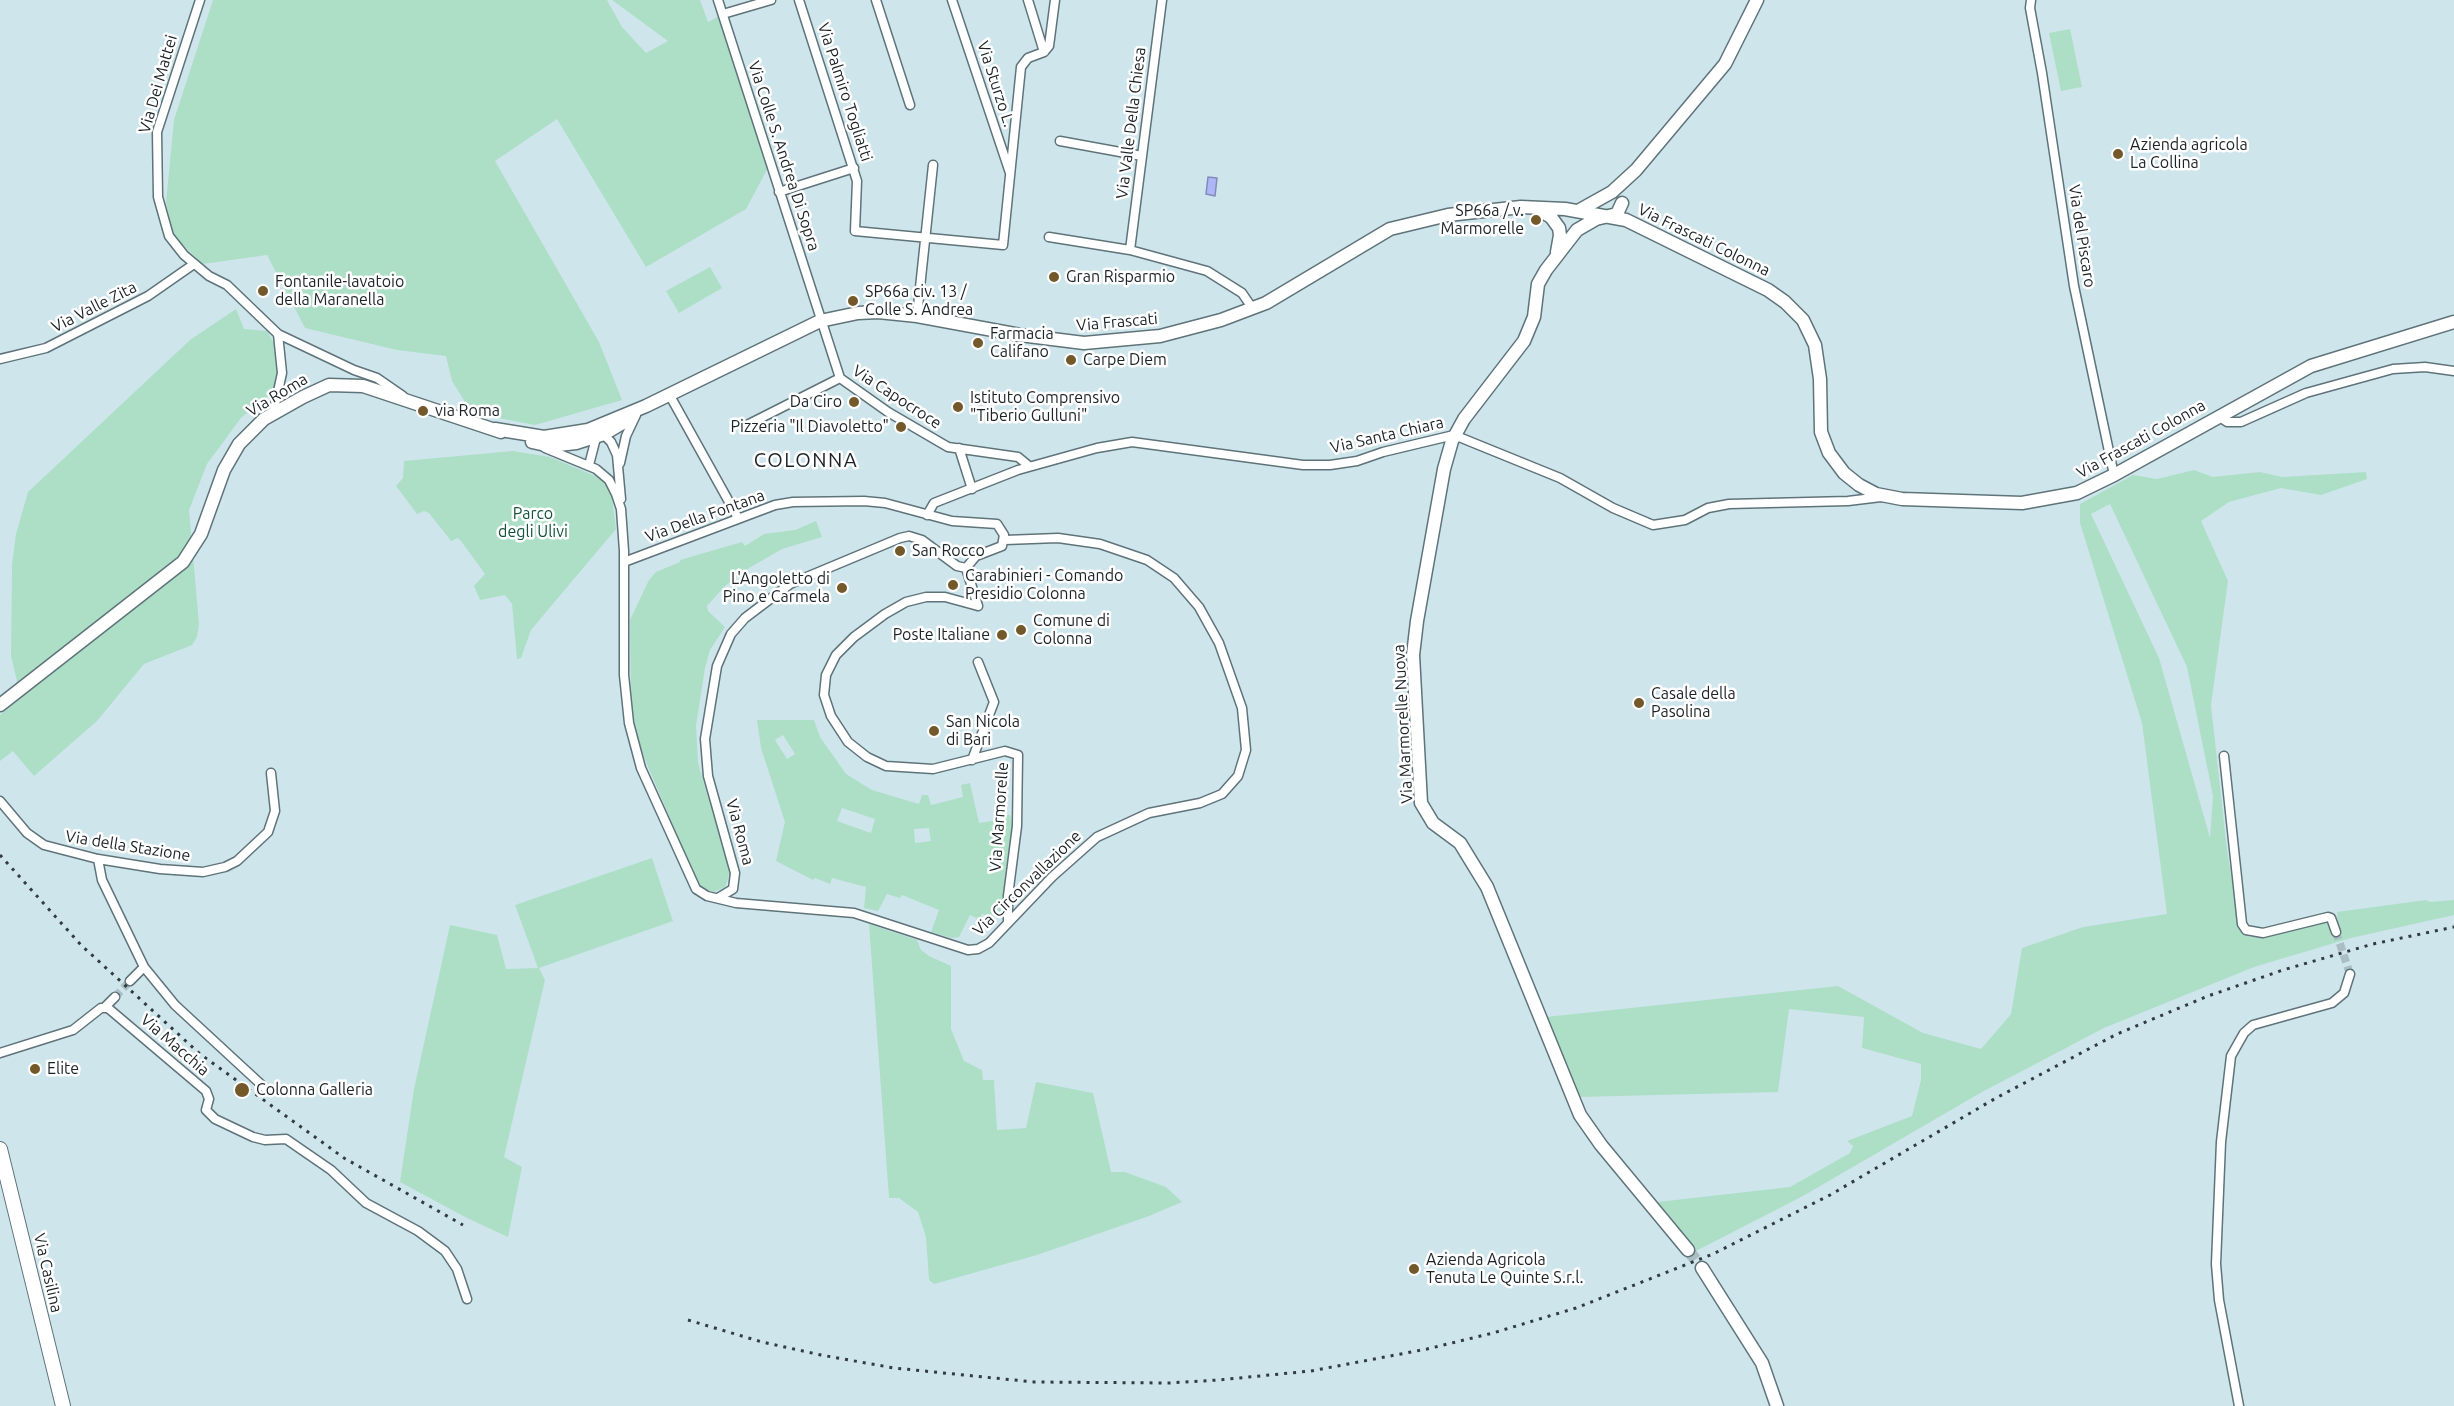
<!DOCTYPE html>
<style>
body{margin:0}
canvas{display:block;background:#cee5ec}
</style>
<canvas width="2454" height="1406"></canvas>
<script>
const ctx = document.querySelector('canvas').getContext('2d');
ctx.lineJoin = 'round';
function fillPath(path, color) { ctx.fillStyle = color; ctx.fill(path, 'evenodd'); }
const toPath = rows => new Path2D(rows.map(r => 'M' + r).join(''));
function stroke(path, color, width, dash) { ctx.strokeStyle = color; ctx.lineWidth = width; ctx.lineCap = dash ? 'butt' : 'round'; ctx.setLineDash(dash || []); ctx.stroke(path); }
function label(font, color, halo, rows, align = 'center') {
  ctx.font = font + ' Ubuntu,sans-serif'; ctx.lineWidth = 5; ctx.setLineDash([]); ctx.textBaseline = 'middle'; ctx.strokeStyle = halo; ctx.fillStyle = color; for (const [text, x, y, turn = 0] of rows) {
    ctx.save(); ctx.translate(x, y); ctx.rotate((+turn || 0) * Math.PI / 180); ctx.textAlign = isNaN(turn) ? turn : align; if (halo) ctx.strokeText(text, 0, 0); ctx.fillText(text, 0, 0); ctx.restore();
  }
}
fillPath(toPath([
 [213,0,607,0,622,27,646,53,668,41,612,0,700,0,708,22,723,14,770,164,746,209,646,267,557,119,495,161,599,342,622,400,535,425,472,413,452,381,446,356,397,350,305,328,267,255,203,264,174,237,166,203,174,120],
 [2070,29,2082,87,2061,91,2049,33],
 [710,267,722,288,679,313,666,291],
 [236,309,244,329,267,331,280,354,277,383,272,393,241,418,207,464,189,510,199,624,197,637,192,645,144,664,97,721,34,776,13,751,0,761,0,715,21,698,11,656,12,565,16,534,28,492,190,340],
 [513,451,550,457,600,478,611,490,616,529,531,630,521,658,517,659,512,604,505,595,480,600,474,586,485,574,461,541,458,538,451,541,429,513,424,511,417,514,396,486,403,478,404,461],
 [2194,470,2213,477,2260,472,2282,477,2366,472,2367,479,2321,495,2281,488,2229,502,2201,521,2228,581,2211,705,2227,850,2240,931,2250,937,2269,936,2322,920,2329,925,2333,935,2339,932,2337,912,2426,900,2430,902,2454,900,2454,915,2351,938,2254,967,2104,1028,1982,1092,1803,1196,1694,1252,1658,1202,1790,1187,1850,1153,1853,1146,1847,1141,1912,1116,1921,1080,1921,1064,1862,1048,1864,1017,1789,1009,1778,1092,1578,1097,1546,1017,1838,986,1923,1033,1981,1049,2011,1014,2022,948,2083,927,2167,914,2142,723,2080,523,2080,504,2133,475,2157,479],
 [2110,504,2187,667,2213,796,2210,838,2159,658,2091,514],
 [816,521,822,537,782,549,749,568,725,586,707,606,708,611,725,627,710,650,705,668,696,726,698,763,730,872,725,887,714,892,701,887,692,871,639,745,631,705,630,620,649,580,656,572,680,562,680,560,742,542,745,546,764,534,795,530],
 [757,720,814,720,820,737,846,774,872,790,919,804,922,795,928,795,931,805,963,797,961,785,970,783,979,823,1005,819,1005,815,1010,815,1012,826,1000,918,982,914,980,920,970,915,959,937,951,938,931,932,939,910,902,895,900,898,887,894,878,911,864,908,866,887,832,878,830,884,815,878,813,880,776,861,785,822,761,748],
 [783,735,795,754,787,759,775,740],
 [842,808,875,819,871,833,837,821],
 [929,828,931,841,915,843,914,829],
 [652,858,673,921,539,968,545,980,504,1157,522,1167,508,1237,467,1218,400,1182,414,1089,450,925,497,935,506,969,538,968,515,905],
 [869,924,917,940,921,950,929,956,951,966,951,1029,964,1061,982,1070,983,1080,994,1080,997,1130,1026,1128,1036,1082,1093,1093,1111,1172,1125,1172,1166,1187,1182,1202,1149,1216,1037,1255,934,1284,929,1280,926,1237,918,1212,899,1198,889,1198]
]), '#addfc7');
const water = toPath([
 [1208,177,1217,178,1215,196,1206,194,1208,177]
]);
fillPath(water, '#adb7f8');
stroke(water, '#818bb9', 1.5);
stroke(toPath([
 [2336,932,2350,974],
 [115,997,130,981]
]), '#aabec4', 8, [8, 4]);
stroke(toPath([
 [1688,1250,1702,1268]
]), '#aabec4', 12, [12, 6]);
const street = toPath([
 [200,0,157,132,158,197,169,236,184,255,209,276,227,285,278,334,282,373,273,414],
 [718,0,840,378,888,412,948,447,1018,457,1029,466],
 [799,0,857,181,855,231,1003,245,1021,67,1028,58,1044,52,1049,46,1055,0],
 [876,0,910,105],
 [952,0,1010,173],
 [1028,0,1044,52],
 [2031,0,2030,8,2042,73,2074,286,2114,475],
 [723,14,771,0],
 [1060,141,1142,156],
 [779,192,854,168],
 [1049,237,1130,250,1207,271,1242,293,1253,309],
 [1130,250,1162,0],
 [917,316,933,165],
 [278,334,354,370,377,378,403,396],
 [0,359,46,348,148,296,194,264],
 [669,394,738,518],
 [2218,416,2227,422,2241,422,2306,393,2393,369,2425,367,2454,371],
 [749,424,840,378],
 [601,432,611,442,617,455,621,499],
 [545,448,596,469,609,480,616,494,621,509,624,551,624,675,629,723,641,768,696,889,707,896,736,903,854,913,968,950,978,949,989,943,1052,877,1097,837,1149,813,1200,803,1222,794,1238,776,1246,750,1242,708,1219,643,1199,607,1174,578,1147,560,1100,544,1058,538,1005,540],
 [959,448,972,489],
 [620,463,626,436,636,415],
 [589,465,597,434],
 [927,515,934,503,1018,470,1097,448,1132,442,1303,465,1330,465,1357,461,1383,452,1454,435,1560,478,1613,508,1653,525,1685,520,1708,508,1729,504,1848,501,1881,497],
 [624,562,775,505,793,502,864,501,885,503,952,521,997,524,1004,535,1002,546,976,556,966,568],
 [966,568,978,606],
 [978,606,945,597,926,597,906,602,885,614,854,637,836,655,826,675,824,695,831,716,848,742,867,757,886,766,933,769,1005,751,1018,755,1017,826,1008,896,1008,921],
 [2224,756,2242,924,2246,930,2263,933,2328,917,2331,918,2336,932],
 [972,760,994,702,978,662],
 [0,801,27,833,44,845,98,859,160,869,203,872,225,867,237,861,268,832,275,811,271,773],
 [98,859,102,880,144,967,175,1005,266,1089],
 [718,898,733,889,735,873,708,776,705,739,717,666,731,634,745,618,790,584,900,538,909,536,922,540,957,566,966,568],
 [130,981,144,967],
 [105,1007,115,997],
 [0,1053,73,1030,101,1008,108,1008,206,1091,209,1099,206,1110,215,1119,253,1137,265,1140,286,1139,331,1170,366,1203,418,1231,445,1251,457,1269,467,1299],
 [2239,1406,2219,1300,2216,1264,2221,1142,2231,1056,2244,1033,2253,1025,2332,1003,2344,993,2350,974]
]);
const secondary = toPath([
 [1622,203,1617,214,1596,219,1577,230,1546,270,1538,284,1534,317,1524,341,1464,419,1452,441,1444,469,1417,621,1413,655,1421,803,1433,823,1460,843,1487,887,1580,1115,1601,1145,1688,1250],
 [1537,209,1551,217,1559,228,1560,235,1557,252],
 [1578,211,1612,192,1636,170,1725,64,1757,0],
 [495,429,544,437,588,430,646,406,820,321,858,313,878,312,917,316,1020,335,1084,343,1160,336,1221,320,1266,303,1390,229,1448,215,1521,207,1565,209,1626,220,1768,290,1785,302,1803,320,1815,345,1820,379,1821,432,1829,453,1844,473,1859,485,1876,494,1902,499,2022,503,2077,493,2114,475,2311,366,2454,322],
 [532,442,550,446,576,443,604,434,631,418],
 [0,705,183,562,201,534,224,470,239,444,264,419,303,397,329,385,363,386,501,432],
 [1702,1268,1762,1363,1777,1406]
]);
const primary = toPath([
 [0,1149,63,1406]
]);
stroke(street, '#5f737a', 11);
stroke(secondary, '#5f737a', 15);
stroke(primary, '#5f737a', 16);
stroke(street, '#fff', 8);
stroke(secondary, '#fff', 12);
stroke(primary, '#fff', 14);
stroke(toPath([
 [0,855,81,945,200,1054,344,1158,463,1225],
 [688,1320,762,1342,821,1355,894,1368,1034,1382,1169,1383,1218,1380,1311,1371,1427,1349,1493,1333,1576,1308,1713,1254,1830,1195,1996,1098,2117,1034,2208,996,2283,970,2373,944,2454,927]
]), '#323c40', 3, [3, 6]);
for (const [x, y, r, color] of [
 [2118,154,6,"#73582a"],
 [1536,220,6,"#73582a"],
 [1054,277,6,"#73582a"],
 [263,291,6,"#73582a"],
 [853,301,6,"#73582a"],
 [978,343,6,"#73582a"],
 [1071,360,6,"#73582a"],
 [854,402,6,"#73582a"],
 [958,407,6,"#73582a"],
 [423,411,6,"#73582a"],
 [901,427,6,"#73582a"],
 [900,551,6,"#73582a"],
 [953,585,6,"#73582a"],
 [842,588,6,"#73582a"],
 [1021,630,6,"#73582a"],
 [1002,635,6,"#73582a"],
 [1639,703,6,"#73582a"],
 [934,731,6,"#73582a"],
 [35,1069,6,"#73582a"],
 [242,1090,8,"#73582a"],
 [1414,1269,6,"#73582a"]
]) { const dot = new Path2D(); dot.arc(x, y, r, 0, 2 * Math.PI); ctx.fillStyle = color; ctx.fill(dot); stroke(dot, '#fff', 2); }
label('16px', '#1b2326', '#fff', [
 ["Via Dei Mattei",158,84,-74],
 ["Via Sturzo L.",996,84,72],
 ["Via Palmiro Togliatti",845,92,72],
 ["Via Valle Della Chiesa",1131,123,-83],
 ["Via Colle S. Andrea Di Sopra",784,156,72],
 ["Via del Piscaro",2082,236,81],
 ["Via Frascati Colonna",1704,240,26],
 ["Via Valle Zita",94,307,-27],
 ["Via Frascati",1117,322,-5],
 ["Via Roma",277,395,-31],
 ["Via Capocroce",897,397,33],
 ["Via Santa Chiara",1387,435,-13],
 ["Via Frascati Colonna",2141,439,-29],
 ["Via Della Fontana",705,516,-20],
 ["Via Marmorelle Nuova",1403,724,-93],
 ["Via Marmorelle",999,817,-86],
 ["Via Roma",740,832,75],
 ["Via della Stazione",128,846,9],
 ["Via Circonvallazione",1027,883,-44],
 ["Via Macchia",175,1045,41],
 ["Via Casilina",48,1273,77]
]);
label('16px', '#1b2326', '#fff', [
 ["Azienda agricola",2130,145],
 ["La Collina",2130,163],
 ["SP66a / v.",1524,211,"right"],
 ["Marmorelle",1524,229,"right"],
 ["Gran Risparmio",1066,277],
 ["Fontanile-lavatoio",275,282],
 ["della Maranella",275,300],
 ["SP66a civ. 13 /",865,292],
 ["Colle S. Andrea",865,310],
 ["Farmacia",990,334],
 ["Califano",990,352],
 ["Carpe Diem",1083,360],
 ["Istituto Comprensivo",970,398],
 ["\"Tiberio Gulluni\"",970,416],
 ["Da Ciro",842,402,"right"],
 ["via Roma",435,411],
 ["Pizzeria \"Il Diavoletto\"",889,427,"right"],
 ["San Rocco",912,551],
 ["Carabinieri - Comando",965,576],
 ["Presidio Colonna",965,594],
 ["L'Angoletto di",830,579,"right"],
 ["Pino e Carmela",830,597,"right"],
 ["Comune di",1033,621],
 ["Colonna",1033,639],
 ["Poste Italiane",990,635,"right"],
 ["Casale della",1651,694],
 ["Pasolina",1651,712],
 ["San Nicola",946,722],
 ["di Bari",946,740],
 ["Elite",47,1069],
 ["Colonna Galleria",256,1090],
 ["Azienda Agricola",1426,1260],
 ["Tenuta Le Quinte S.r.l.",1426,1278]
], 'left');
label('16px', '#14523b', '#fff', [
 ["Parco",533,514],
 ["degli Ulivi",533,532]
]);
ctx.letterSpacing = '1.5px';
label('20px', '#1b2326', '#fff', [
 ["COLONNA",806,460]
]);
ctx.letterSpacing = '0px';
</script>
